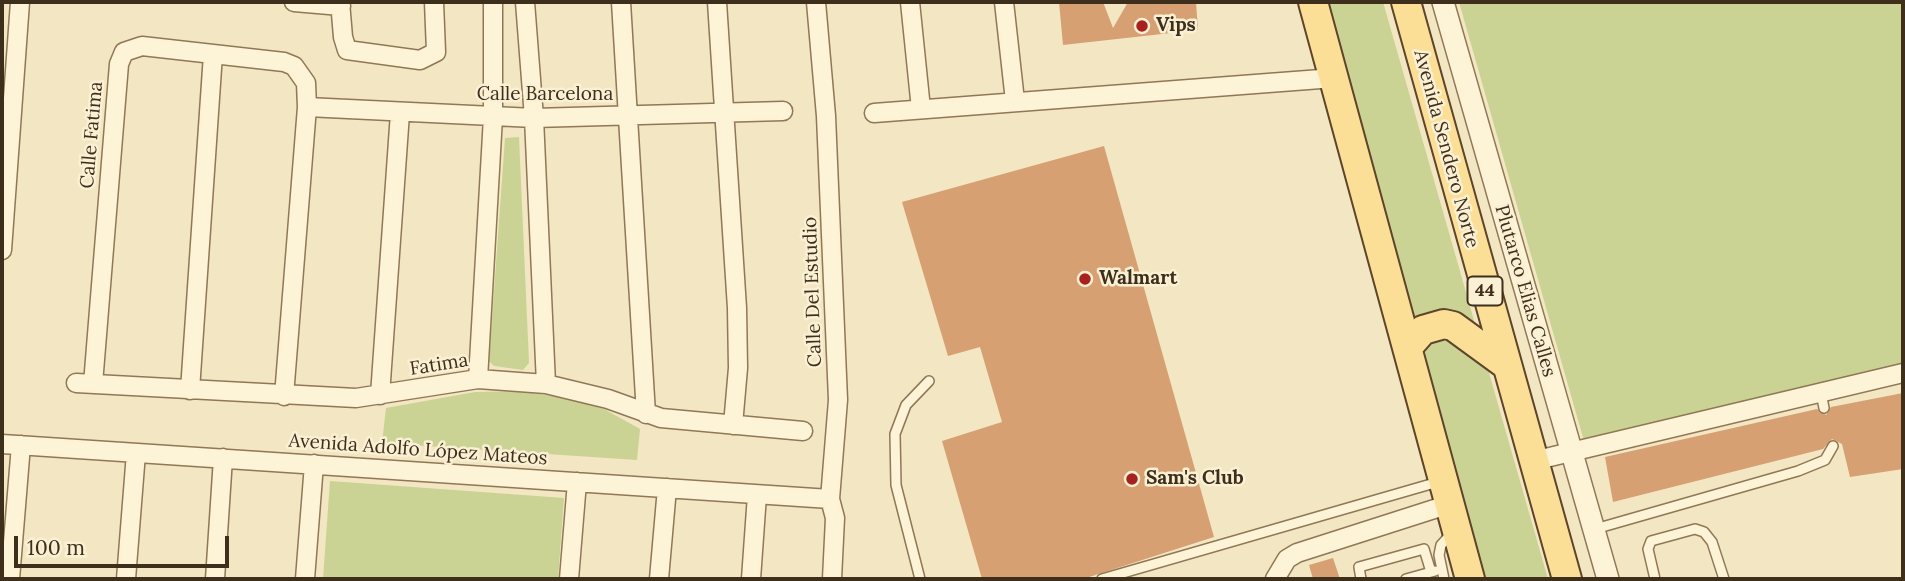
<!DOCTYPE html>
<meta charset="utf-8">
<style>
body{margin:0}
#map{position:relative;width:1905px;height:581px;overflow:hidden;background:#f3e6c2;font-family:Lora,serif}
canvas{display:block}
.frame{position:absolute;inset:0;border:4px solid #3e2e1c;pointer-events:none}
.scale{position:absolute;left:14px;top:536px;width:215px;height:32px;box-sizing:border-box;border:4px solid #3e2e1c;border-top:0;padding-left:9px;font-size:21px;line-height:24px;white-space:nowrap;color:#3e2e1c;-webkit-text-stroke:5px #faf0d3;paint-order:stroke}
</style>
<div id="map">
<canvas width="1905" height="581"></canvas>
<div class="frame"></div>
<div class="scale">100 m</div>
</div>
<script>
const ctx = document.querySelector('canvas').getContext('2d');
ctx.lineJoin = 'round';
function fillPath(path, color) { ctx.fillStyle = color; ctx.fill(path, 'evenodd'); }
const toPath = rows => new Path2D(rows.map(r => 'M' + r).join(''));
function stroke(path, color, width, dash) { ctx.strokeStyle = color; ctx.lineWidth = width; ctx.lineCap = dash ? 'butt' : 'round'; ctx.setLineDash(dash || []); ctx.stroke(path); }
function label(font, color, halo, rows, align = 'center') {
  ctx.font = font + ' Lora,serif'; ctx.lineWidth = 5; ctx.setLineDash([]); ctx.textBaseline = 'middle'; ctx.strokeStyle = halo; ctx.fillStyle = color; for (const [text, x, y, turn = 0] of rows) {
    ctx.save(); ctx.translate(x, y); ctx.rotate((+turn || 0) * Math.PI / 180); ctx.textAlign = isNaN(turn) ? turn : align; if (halo) ctx.strokeText(text, 0, 0); ctx.fillText(text, 0, 0); ctx.restore();
  }
}
fillPath(toPath([
 [1324,2,1383,2,1548,579,1485,579],
 [1459,2,1903,2,1903,368,1584,441],
 [519,137,529,363,523,370,494,366,489,361,505,138],
 [520,391,572,399,604,409,640,429,637,460,382,443,386,408,475,392],
 [330,481,564,498,558,579,323,579]
]), '#cad394');
fillPath(toPath([
 [1059,2,1103,2,1113,28,1128,2,1196,2,1198,30,1063,45],
 [1104,146,1214,537,1083,579,982,579,942,441,1002,422,980,347,948,356,902,202],
 [1903,393,1903,469,1850,477,1842,444,1832,439,1823,449,1613,502,1605,457,1817,409,1826,415,1831,407],
 [1333,558,1340,579,1313,579,1309,565]
]), '#d6a073');
const service = toPath([
 [1821,393,1824,408],
 [1595,529,1798,471,1825,460,1833,446],
 [920,579,896,485,895,434,906,405,929,381],
 [1102,579,1438,482],
 [1361,579,1359,567,1424,549,1431,572],
 [1406,579,1435,571],
 [1444,579,1439,555,1441,545,1451,534],
 [1655,579,1648,549,1651,541,1695,529,1704,532,1712,542,1724,579]
]);
const minor = toPath([
 [294,2,341,6],
 [340,2,343,37,347,50,420,60,436,52,434,2],
 [525,2,534,118,546,384],
 [621,2,646,414],
 [717,2,737,308,738,368,733,425],
 [816,2,826,116,838,400,830,499,835,518,832,579],
 [910,2,921,109],
 [1004,2,1015,101],
 [307,107,534,118,783,111],
 [874,113,1334,78],
 [2,250,20,2],
 [478,379,493,117,493,2],
 [76,383,356,398,478,379,546,384,608,399,661,418,803,431],
 [93,384,119,64,124,52,142,46,284,62,294,66,306,83,307,107,284,396],
 [190,390,213,54],
 [380,395,400,113],
 [2,444,830,499],
 [1533,461,1903,373],
 [10,579,21,445],
 [126,579,136,453],
 [215,579,223,458],
 [305,579,314,464],
 [569,579,577,482],
 [659,579,667,488],
 [751,579,757,495],
 [1275,579,1287,559,1297,553,1450,504]
]);
const tertiary = toPath([
 [1443,2,1608,579]
]);
const primary = toPath([
 [1313,2,1470,579],
 [1406,2,1567,579],
 [1408,347,1423,330,1444,324,1453,326,1505,364]
]);
stroke(service, '#907756', 12);
stroke(minor, '#907756', 21);
stroke(tertiary, '#907756', 24);
stroke(primary, '#5d442b', 32);
stroke(service, '#fdf3d7', 9);
stroke(minor, '#fdf3d7', 18);
stroke(tertiary, '#fdf3d7', 21);
stroke(primary, '#fbdf96', 28);
for (const [x, y, r, color] of [
 [1142,26,7,"#a7221e"],
 [1085,279,7,"#a7221e"],
 [1132,479,7,"#a7221e"]
]) { const dot = new Path2D(); dot.arc(x, y, r, 0, 2 * Math.PI); ctx.fillStyle = color; ctx.fill(dot); stroke(dot, '#faf0d3', 2.5); }
for (const [x, y, w] of [
 [1485,291,35]
]) { const box = new Path2D(); box.roundRect(x - w / 2, y - 14.5, w, 29, 5); ctx.fillStyle = '#faf0d3'; ctx.fill(box); stroke(box, '#3e2e1c', 2); }
label('bold 18px', '#3e2e1c', null, [
 ["44",1485,291]
]);
label('bold 19px', '#3e2e1c', '#faf0d3', [
 ["Vips",1156,26],
 ["Walmart",1099,279],
 ["Sam's Club",1146,479]
], 'left');
label('19px', '#3e2e1c', '#faf0d3', [
 ["Calle Barcelona",545,95],
 ["Calle Fatima",92,135,-85],
 ["Avenida Sendero Norte",1446,149,75],
 ["Plutarco Elias Calles",1525,291,74],
 ["Calle Del Estudio",813,292,-92],
 ["Fatima",439,365,-9],
 ["Avenida Adolfo López Mateos",418,450,4]
]);
</script>
